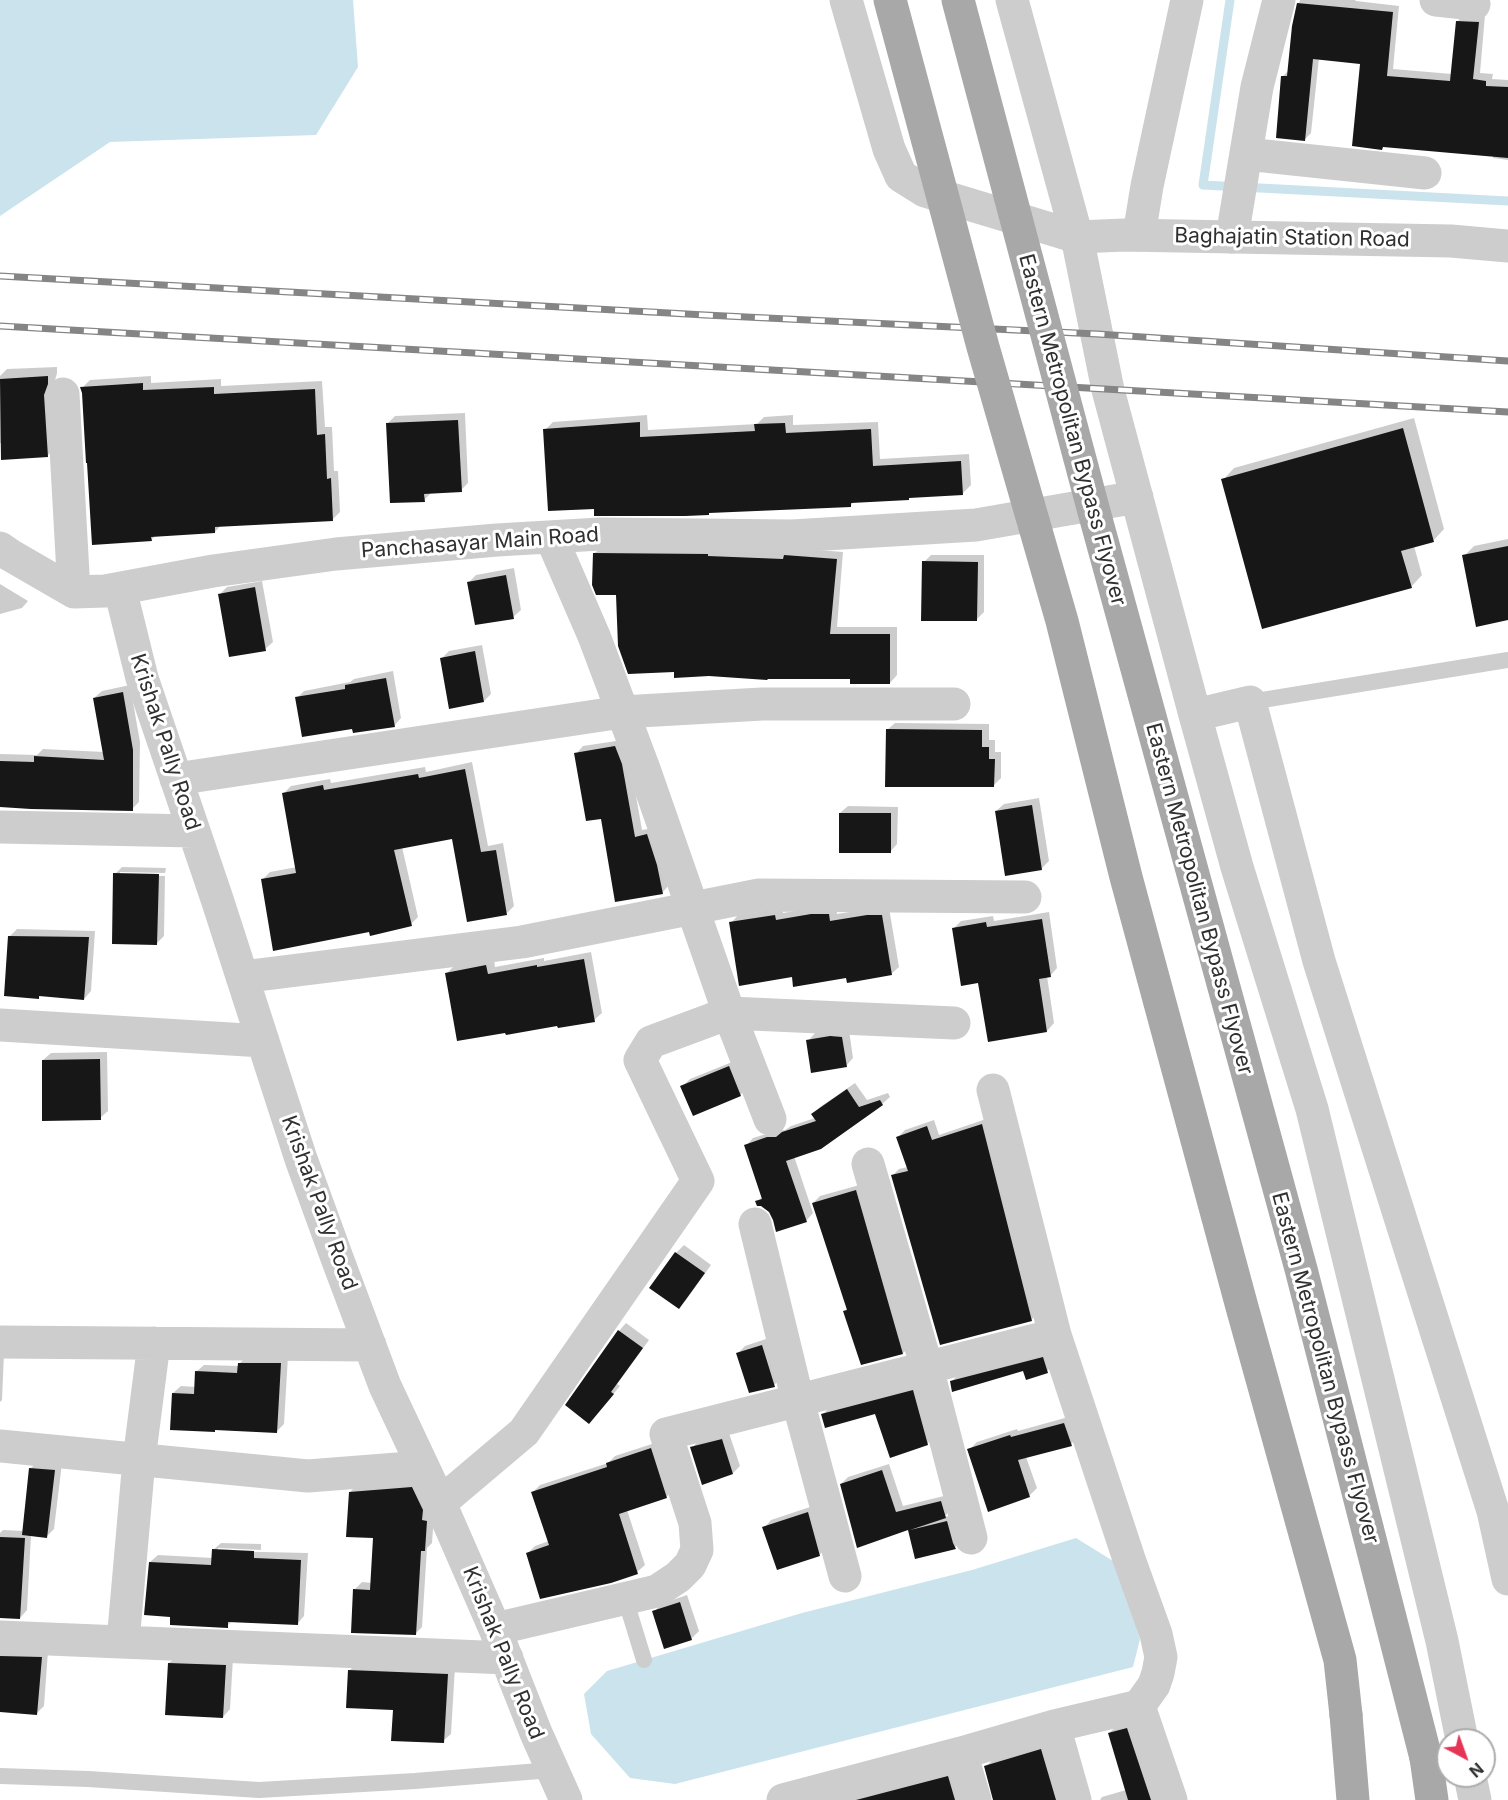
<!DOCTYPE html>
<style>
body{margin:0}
#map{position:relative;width:1508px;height:1800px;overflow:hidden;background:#fff;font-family:Inter,sans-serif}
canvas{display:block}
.north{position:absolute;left:1436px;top:1728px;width:60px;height:60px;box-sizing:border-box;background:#fff;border:2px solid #acacac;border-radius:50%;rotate:139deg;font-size:16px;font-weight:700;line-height:24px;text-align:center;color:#303030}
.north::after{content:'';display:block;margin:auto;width:21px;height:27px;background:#e53454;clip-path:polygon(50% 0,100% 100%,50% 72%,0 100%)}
</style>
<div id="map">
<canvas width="1508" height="1800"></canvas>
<div class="north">N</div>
</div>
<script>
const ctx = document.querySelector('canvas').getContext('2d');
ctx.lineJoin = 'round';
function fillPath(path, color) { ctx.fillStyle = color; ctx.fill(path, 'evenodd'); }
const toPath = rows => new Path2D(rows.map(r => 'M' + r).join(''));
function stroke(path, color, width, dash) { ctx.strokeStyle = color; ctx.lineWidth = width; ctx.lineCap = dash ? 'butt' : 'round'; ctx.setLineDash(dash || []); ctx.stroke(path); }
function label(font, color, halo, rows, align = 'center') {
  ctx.font = font + ' Inter,sans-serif'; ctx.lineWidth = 6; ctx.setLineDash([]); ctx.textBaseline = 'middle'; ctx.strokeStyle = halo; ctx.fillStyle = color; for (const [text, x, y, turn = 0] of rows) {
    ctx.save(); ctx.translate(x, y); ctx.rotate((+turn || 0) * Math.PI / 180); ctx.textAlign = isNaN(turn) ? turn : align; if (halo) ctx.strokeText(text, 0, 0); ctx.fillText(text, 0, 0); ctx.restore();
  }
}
fillPath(toPath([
 [0,0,353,0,358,67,316,135,110,142,0,216],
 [1076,1538,1118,1564,1140,1639,1133,1667,675,1784,630,1778,591,1734,584,1694,607,1671,802,1613,972,1570]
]), '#cbe3ec');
fillPath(toPath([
 [1300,0,1355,0,1356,1,1399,6,1393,69,1452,74,1457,22,1464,14,1485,15,1480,73,1493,74,1492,79,1508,80,1508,160,1493,158,1493,155,1361,62,1319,58,1311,133,1304,140,1283,76,1289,70,1293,26],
 [57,367,57,373,54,384,57,446,47,456,0,443,0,376,7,369],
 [151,376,151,383,221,379,221,386,322,381,325,427,332,427,334,471,338,471,340,512,332,520,221,525,215,532,156,535,151,540,82,388,90,380],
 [465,413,468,483,461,490,431,493,424,500,388,423,395,416],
 [647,415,648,430,757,424,764,417,793,415,793,425,878,422,880,459,969,454,971,485,963,493,854,502,851,505,596,507,545,430,553,422],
 [1414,418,1444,529,1433,541,1414,546,1422,575,1411,587,1223,480,1234,468],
 [1508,539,1508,618,1464,556,1474,546],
 [602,546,793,548,843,552,837,627,897,627,897,675,890,683,851,678,675,671,618,593,594,554],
 [931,555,984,555,984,612,976,620,924,562],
 [514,568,521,610,513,617,469,582,476,575],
 [262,581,273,642,265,649,219,595,227,587],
 [0,584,28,601,22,608,0,614],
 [482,645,491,694,484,701,442,658,449,651],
 [393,671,401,718,394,726,353,727,297,698,304,691,350,682,354,679],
 [130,685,140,742,139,802,132,809,0,805,0,754,37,755,43,749,104,752,94,698,102,691],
 [895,723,989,724,989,740,995,740,995,752,1001,752,1001,778,994,785,887,730],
 [623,740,629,756,642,830,654,828,669,885,662,893,602,817,576,754,583,746],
 [472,762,488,846,503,843,514,906,507,913,454,837,402,847,418,917,411,924,370,931,262,880,270,872,297,867,284,793,291,786,330,779,331,783,425,767,426,772],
 [1039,798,1049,861,1041,869,996,811,1004,804],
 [848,806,898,807,897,844,890,852,840,813],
 [122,867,166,868,165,873,120,872,120,875,165,876,164,936,157,943,115,874],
 [820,907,836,907,837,914,875,908,889,908,899,967,891,974,848,977,793,975,731,923,738,915,782,908,783,913],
 [1049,912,1057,968,1050,976,1047,976,1054,1023,1047,1031,980,982,954,928,961,921,993,916,994,921],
 [17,929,95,931,91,991,84,999,41,995,38,998,10,936],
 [591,952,602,1013,594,1020,559,1024,447,973,454,966,494,959,495,967,544,958,544,961],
 [849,1030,853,1058,846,1066,808,1041,815,1033],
 [107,1052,108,1111,100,1118,43,1060,51,1053],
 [737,1060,748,1088,740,1095,682,1087,690,1079],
 [855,1083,867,1100,888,1093,890,1097,882,1104,794,1156,813,1213,806,1221,770,1210,757,1202,763,1196,746,1146,753,1138,776,1131,785,1130,791,1126,815,1118,813,1114,820,1107],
 [989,1118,1038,1313,1031,1320,892,1176,899,1169,908,1167,898,1137,905,1130,934,1120,939,1135],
 [863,1184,910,1346,903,1353,862,1363,844,1311,848,1308,813,1203,820,1196],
 [684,1245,711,1265,686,1300,679,1307,652,1288,676,1253],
 [626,1323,649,1340,617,1384,620,1386,596,1415,567,1405,619,1331],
 [769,1338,782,1378,774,1385,738,1353,745,1346],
 [0,1352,4,1353,2,1400,0,1402],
 [1048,1353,1052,1366,1047,1371,1024,1369,951,1382,957,1376],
 [247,1356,288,1356,284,1424,277,1431,173,1393,181,1386,196,1387,196,1372,204,1365,239,1366,240,1363],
 [921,1384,934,1436,927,1444,876,1412,823,1414,830,1407],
 [1072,1416,1078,1437,1071,1444,1026,1457,1037,1488,1029,1496,969,1450,977,1442,1017,1429,1018,1431],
 [729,1433,740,1466,733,1473,692,1448,699,1440],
 [658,1442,674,1490,666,1497,627,1510,645,1565,637,1572,527,1554,535,1546,549,1541,533,1492,540,1485,608,1463,615,1456],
 [38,1461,62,1463,54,1529,47,1536,31,1535,27,1610,20,1618,0,1617,0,1533,3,1530,24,1531,31,1468],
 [889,1464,903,1506,948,1495,952,1509,944,1517,954,1515,962,1541,955,1547,916,1557,909,1529,841,1484,848,1477],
 [418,1481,434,1515,432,1543,427,1548,422,1627,415,1634,355,1589,362,1582,372,1583,375,1537,350,1492,357,1485],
 [816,1505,827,1548,819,1555,764,1528,771,1520],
 [221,1543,261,1544,261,1550,218,1548,218,1551,308,1553,304,1616,297,1624,232,1621,227,1626,172,1615,150,1562,158,1555,213,1558,213,1550],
 [687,1595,699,1631,691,1639,654,1612,661,1604],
 [0,1647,48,1651,44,1706,37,1713,0,1711],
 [177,1656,233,1658,230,1709,223,1717,169,1663],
 [357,1663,455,1667,451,1734,443,1741,394,1708,349,1671],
 [1134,1721,1162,1800,1100,1800,1102,1797,1126,1790,1109,1733,1117,1726],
 [1049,1743,1066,1800,995,1800,986,1766,994,1759],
 [956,1769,966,1800,839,1800]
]), '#0003');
stroke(toPath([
 [1230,0,1203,185,1508,201]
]), '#cbe3ec', 9);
fillPath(toPath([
 [1297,3,1393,12,1387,76,1450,81,1456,21,1479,22,1473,79,1486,81,1486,86,1508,87,1508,158,1383,147,1382,150,1352,146,1360,64,1313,59,1305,141,1276,138,1281,76,1287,76,1292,26],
 [48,376,48,384,44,395,48,457,1,460,0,379],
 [143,383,143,390,214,387,214,394,315,389,317,435,325,434,327,479,331,478,333,521,215,527,215,533,151,537,152,541,92,545,87,463,86,463,82,393,80,387],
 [458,420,462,492,424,494,425,502,390,503,386,423],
 [640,422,640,437,755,431,754,424,785,423,786,433,871,429,873,466,961,461,963,495,909,498,909,500,851,503,851,507,709,513,709,515,685,516,594,516,594,509,548,511,543,429],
 [1403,428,1434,542,1401,551,1412,588,1262,629,1221,479],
 [1508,546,1508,620,1476,627,1462,555],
 [593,553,708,554,708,556,783,559,784,555,837,559,830,634,890,634,890,684,850,684,850,679,768,679,767,680,709,676,674,678,674,672,628,674,618,646,616,595,596,595,592,585],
 [922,561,978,562,977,621,921,621],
 [506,575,514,619,475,625,467,582],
 [255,587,266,651,229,657,218,594],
 [475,651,484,702,449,709,440,658],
 [386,678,395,727,353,733,352,729,302,737,295,697,345,689,345,685],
 [123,692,133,750,133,811,31,809,0,807,0,761,34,762,34,756,104,760,93,698],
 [886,729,982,730,982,747,989,747,989,759,995,759,994,787,885,787],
 [615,746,622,764,635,837,647,834,657,865,663,894,615,902,601,819,586,821,574,753],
 [465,769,481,852,496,850,507,915,467,922,452,839,394,850,412,926,370,936,369,932,273,951,261,879,296,873,282,793,323,785,324,790,418,774,419,778],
 [1032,805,1042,870,1005,876,995,811],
 [839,813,891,813,891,853,839,853],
 [113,873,159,874,157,945,112,944],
 [811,914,829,914,830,921,867,915,882,915,892,975,847,983,846,978,793,987,792,977,739,986,729,922,775,915,776,920],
 [1042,919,1051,977,1039,979,1047,1032,988,1042,978,983,961,986,952,928,986,922,987,927],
 [8,936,89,937,84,1000,39,996,39,999,4,996],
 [584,959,595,1022,558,1028,557,1026,506,1035,505,1033,457,1041,445,973,486,965,488,974,537,965,537,967],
 [830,1036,842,1037,847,1067,811,1073,806,1040],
 [100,1059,101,1120,42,1121,42,1060],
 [729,1066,741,1096,693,1116,680,1086],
 [847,1089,859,1107,880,1100,883,1105,821,1149,786,1161,807,1222,776,1232,773,1220,769,1212,761,1206,757,1206,755,1201,762,1199,744,1145,767,1137,776,1137,782,1132,816,1121,811,1114],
 [982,1124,1032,1321,940,1345,891,1175,908,1171,896,1137,927,1126,932,1140],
 [856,1190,903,1354,861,1365,843,1311,847,1310,812,1203],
 [675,1252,705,1273,679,1309,649,1288],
 [618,1330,643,1348,611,1392,614,1394,589,1424,565,1405],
 [762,1345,775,1387,749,1393,736,1353],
 [1043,1357,1048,1373,1026,1380,1023,1371,952,1392,950,1381],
 [238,1363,281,1363,277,1433,215,1430,215,1432,170,1430,172,1393,194,1394,195,1371,237,1373],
 [913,1390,928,1445,890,1458,875,1414,825,1428,821,1414],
 [1064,1423,1072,1446,1018,1460,1030,1497,988,1512,967,1449,1010,1435,1011,1437],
 [722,1439,733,1474,702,1485,690,1447],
 [651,1448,667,1498,619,1514,638,1574,611,1583,540,1599,526,1553,549,1545,531,1492,607,1467,606,1463],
 [29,1468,55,1470,47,1538,22,1535],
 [882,1470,896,1512,941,1501,946,1518,910,1530,947,1521,953,1543,956,1549,915,1559,908,1530,857,1548,840,1484],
 [412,1487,423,1510,422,1520,427,1521,425,1551,421,1551,416,1635,351,1633,353,1589,370,1590,373,1538,346,1537,349,1492],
 [808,1512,820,1556,777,1570,762,1527],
 [0,1537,25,1538,20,1619,0,1618],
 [212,1549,254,1551,254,1558,301,1560,298,1625,228,1622,228,1628,170,1625,170,1617,144,1615,149,1562,211,1565],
 [680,1602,692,1640,664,1649,652,1611],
 [0,1656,42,1657,37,1715,0,1712],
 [168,1663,226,1665,223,1718,165,1715],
 [348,1670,448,1674,444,1743,391,1741,393,1710,346,1708],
 [1127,1728,1151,1800,1128,1800,1108,1733],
 [1041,1749,1056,1800,993,1800,984,1766],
 [948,1776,955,1800,856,1800]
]), '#171717');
stroke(toPath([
 [1250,702,1508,660],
 [625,1598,644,1660],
 [0,1776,88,1779,259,1790,415,1781,552,1770]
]), '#cdcdcd', 16);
stroke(toPath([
 [1436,0,1474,4],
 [1246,154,1425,173],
 [1139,235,1147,186,1187,0],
 [1077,237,1108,390,1195,715,1237,867,1312,1109,1442,1641,1462,1740],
 [1232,237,1257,87,1279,0],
 [63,394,74,592],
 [551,537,594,636,644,769,729,1013,954,1023],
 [0,548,10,555,74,592,105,591,213,571,336,554,497,540,600,534,792,536,976,525,1137,497],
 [120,589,142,678,217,899,301,1159,337,1258,385,1386,440,1503,495,1629,536,1733,566,1800],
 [1195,715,1250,702,1319,961,1493,1511,1508,1579],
 [176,779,622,712,762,704,954,704],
 [0,827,194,831],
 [242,977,522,942,759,895,1025,897],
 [0,1025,263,1041],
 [993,1090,1055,1335,1129,1559,1156,1634,1161,1657,1158,1673,1154,1685,1139,1706],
 [868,1164,927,1368,971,1538],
 [755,1224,798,1401,845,1576],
 [0,1342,370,1345],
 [0,1446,308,1476,423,1467],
 [440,1503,524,1432,698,1181,640,1060,651,1042,729,1013,770,1119],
 [495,1629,657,1591,678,1577,690,1565,697,1550,695,1523,666,1434,1055,1335],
 [0,1637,507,1658],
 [123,1642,139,1460,154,1343],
 [1054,1726,1075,1800],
 [961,1753,975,1800],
 [1470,1776,1475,1800],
 [783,1800,961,1753,1054,1726,1139,1706,1171,1800]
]), '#cdcdcd', 33);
stroke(toPath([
 [846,0,889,149,901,176,925,191,1077,237,1125,235,1451,241,1508,246],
 [1012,0,1077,237]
]), '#cdcdcd', 33);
stroke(toPath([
 [1346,1715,1353,1800],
 [1426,1758,1432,1800]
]), '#a8a8a8', 33);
const rail = toPath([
 [0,276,705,315,1097,334,1508,361],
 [0,326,1508,412]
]);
stroke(rail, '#858585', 7);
stroke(rail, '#fff', 4.5, [14]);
stroke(toPath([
 [890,0,983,347,1062,621,1126,877,1242,1307,1340,1660,1346,1715],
 [958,0,1093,508,1301,1269,1426,1758]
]), '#a8a8a8', 33);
label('21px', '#303030', '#fff', [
 ["Baghajatin Station Road",1292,238,1],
 ["Eastern Metropolitan Bypass Flyover",1072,430,75],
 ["Panchasayar Main Road",480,543,-4],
 ["Krishak Pally Road",165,742,72],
 ["Eastern Metropolitan Bypass Flyover",1199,899,75],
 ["Krishak Pally Road",319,1203,70],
 ["Eastern Metropolitan Bypass Flyover",1325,1368,75],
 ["Krishak Pally Road",503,1653,68]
]);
</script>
